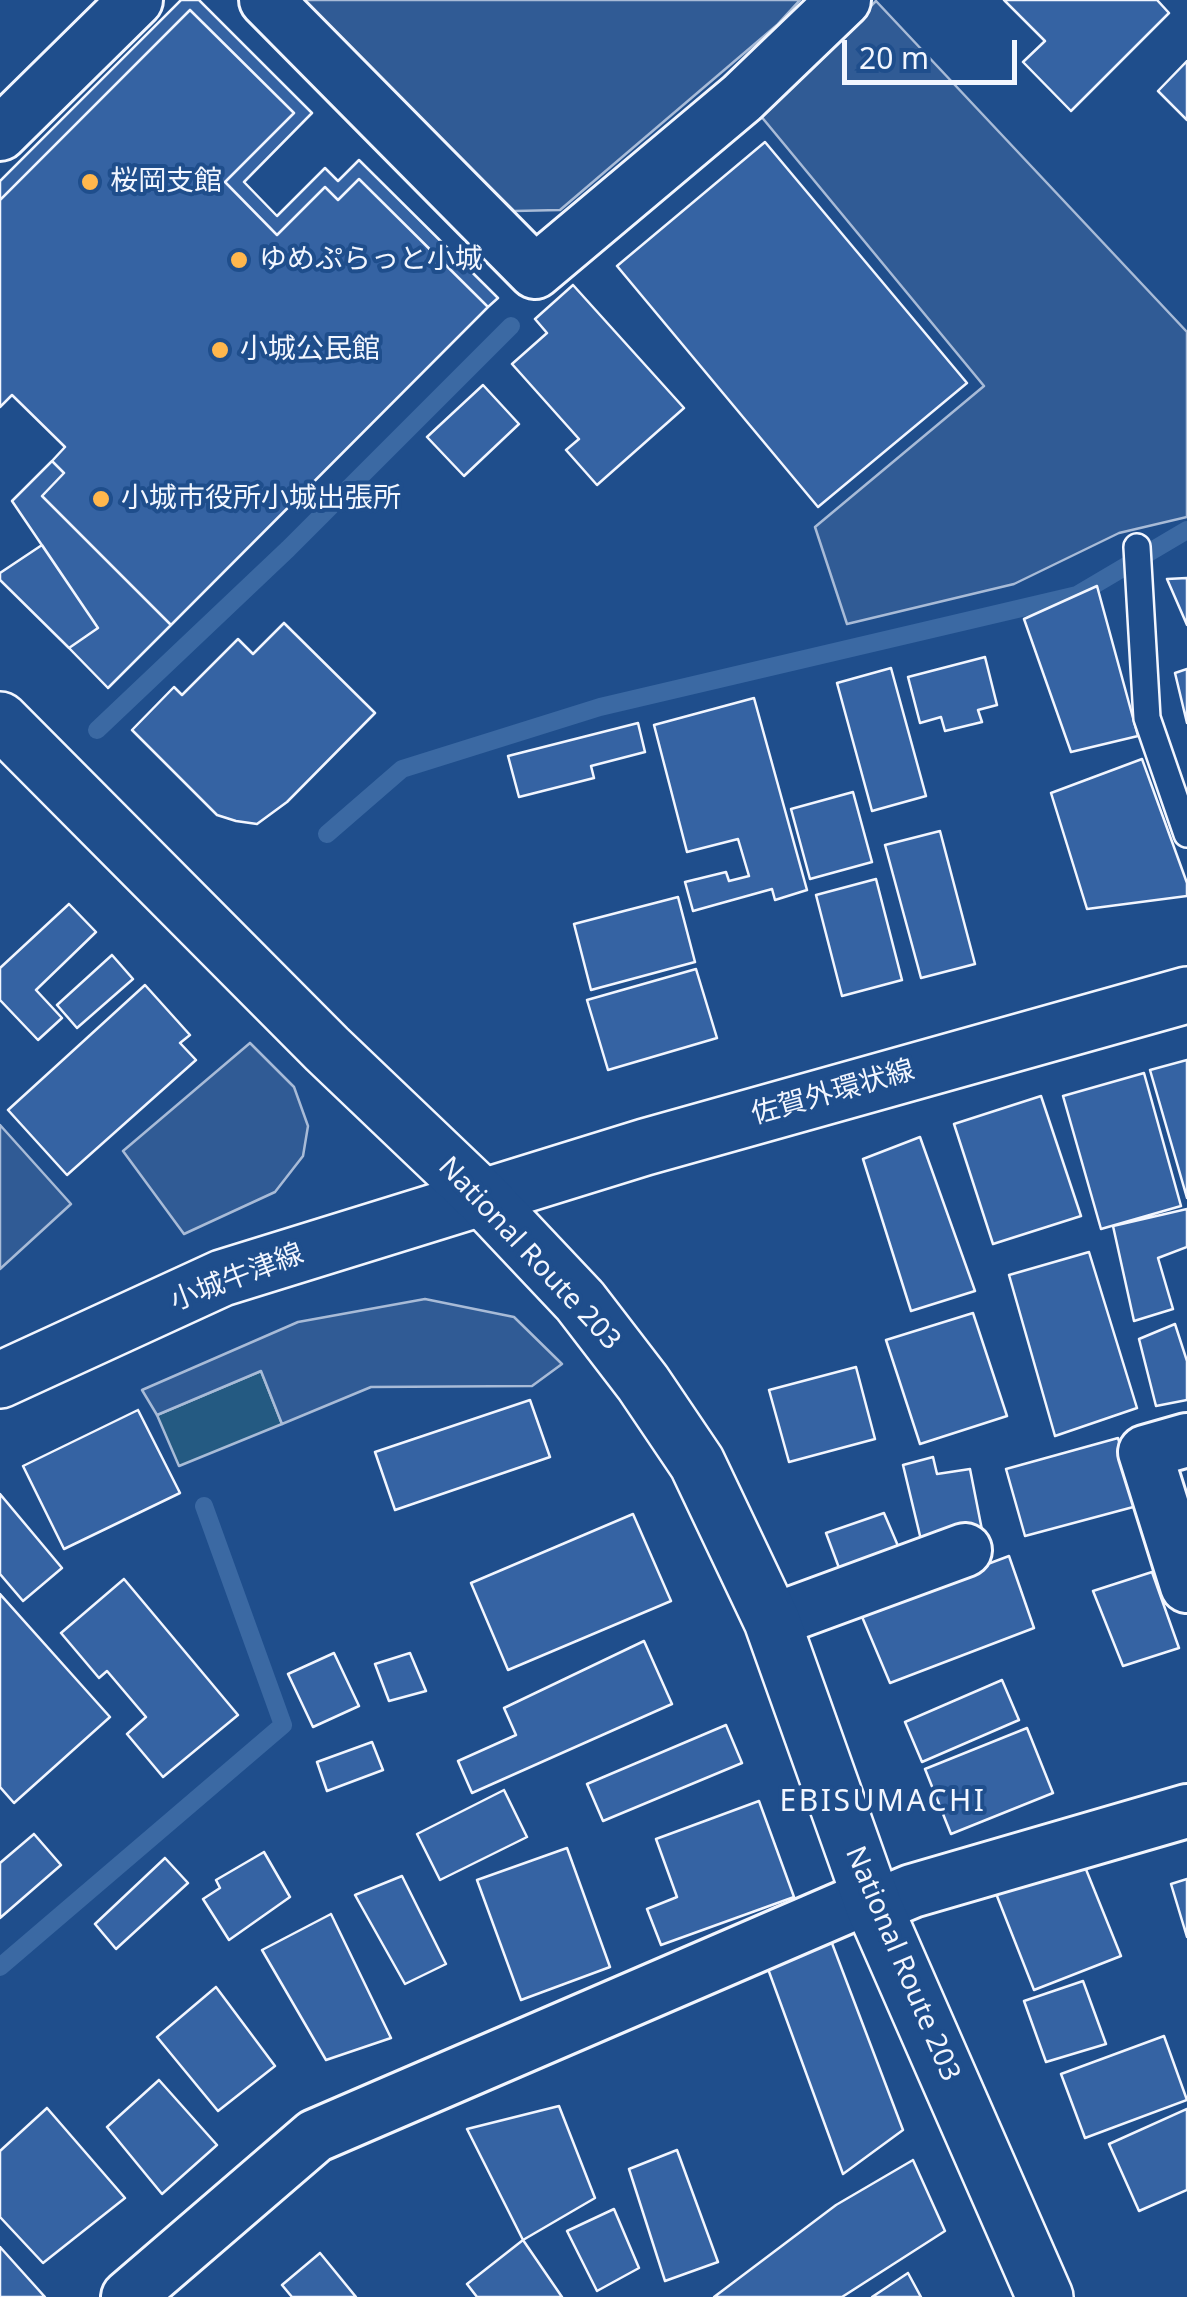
<!DOCTYPE html>
<meta charset="utf-8">
<style>
body{margin:0}
#map{position:relative;width:1187px;height:2297px;overflow:hidden;background:#1f4e8c;font-family:"Noto Sans",sans-serif}
canvas{display:block}
.scale{position:absolute;left:842px;top:40px;width:175px;height:45px;box-sizing:border-box;border:5px solid #f2f6ff;border-top:0;padding-left:12px;font-size:30px;line-height:35px;white-space:nowrap;color:#f2f6ff;-webkit-text-stroke:8px #1f4e8c;paint-order:stroke}
</style>
<div id="map">
<canvas width="1187" height="2297"></canvas>
<div class="scale">20 m</div>
</div>
<script>
const ctx = document.querySelector('canvas').getContext('2d');
ctx.lineJoin = 'round';
function fillPath(path, color) { ctx.fillStyle = color; ctx.fill(path, 'evenodd'); }
const toPath = rows => new Path2D(rows.map(r => 'M' + r).join(''));
function stroke(path, color, width, dash) { ctx.strokeStyle = color; ctx.lineWidth = width; ctx.lineCap = dash ? 'butt' : 'round'; ctx.setLineDash(dash || []); ctx.stroke(path); }
function label(font, color, halo, rows, align = 'center') {
  ctx.font = font + ' "Noto Sans","Noto Sans JP",sans-serif'; ctx.lineWidth = 8; ctx.setLineDash([]); ctx.textBaseline = 'middle'; ctx.strokeStyle = halo; ctx.fillStyle = color; for (const [text, x, y, turn = 0] of rows) {
    ctx.save(); ctx.translate(x, y); ctx.rotate((+turn || 0) * Math.PI / 180); ctx.textAlign = isNaN(turn) ? turn : align; if (halo) ctx.strokeText(text, 0, 0); ctx.fillText(text, 0, 0); ctx.restore();
  }
}
const green = toPath([
 [261,1371,282,1424,179,1466,157,1415,261,1371]
]);
fillPath(green, '#245a82');
stroke(green, '#a8bbd7', 2.5);
const parking = toPath([
 [299,0,800,0,777,25,560,210,514,211,299,0],
 [876,1,1187,332,1187,517,1119,533,1014,584,847,624,815,527,984,386,760,115,876,1],
 [250,1043,294,1087,308,1126,303,1156,275,1192,184,1234,123,1151,250,1043],
 [0,1125,71,1204,0,1269,0,1125],
 [425,1299,514,1317,562,1364,532,1386,371,1387,282,1424,261,1371,157,1415,142,1390,298,1322,425,1299]
]);
fillPath(parking, '#305b95');
stroke(parking, '#a8bbd7', 2.5);
stroke(toPath([
 [97,730,288,549,511,326],
 [327,834,402,769,600,707,1077,595,1187,530],
 [0,1967,283,1725,204,1506]
]), '#3b69a3', 18);
const building = toPath([
 [181,0,199,0,312,113,244,182,277,216,325,168,338,181,359,160,498,298,488,307,359,179,338,200,325,187,277,235,225,182,294,113,190,10,0,200,0,181,181,0],
 [1004,0,1157,0,1169,13,1071,111,1023,62,1045,41,1004,0],
 [190,10,294,113,225,182,277,235,325,187,338,200,359,179,488,307,171,625,42,496,64,473,52,461,65,447,12,395,0,407,0,200,190,10],
 [1187,61,1187,120,1158,91,1187,61],
 [765,142,967,383,818,507,617,266,765,142],
 [573,285,684,408,597,485,566,450,579,439,512,364,547,333,535,319,573,285],
 [483,385,519,424,464,476,427,437,483,385],
 [52,461,64,473,42,496,171,625,108,688,69,648,98,628,12,501,52,461],
 [42,545,98,628,69,648,0,580,0,573,42,545],
 [1187,578,1187,625,1167,579,1187,578],
 [1097,586,1138,736,1071,752,1024,619,1097,586],
 [284,623,375,713,287,802,257,824,236,821,217,815,132,730,174,687,182,695,238,639,253,654,284,623],
 [985,657,997,705,978,710,982,722,945,731,941,717,920,723,908,677,985,657],
 [891,668,926,796,872,811,837,683,891,668],
 [1187,669,1187,723,1175,673,1187,669],
 [754,698,807,890,775,900,772,889,693,911,685,882,726,872,729,881,749,876,738,839,687,852,654,725,754,698],
 [638,723,645,752,591,766,594,778,519,797,508,756,638,723],
 [1142,759,1187,883,1187,896,1087,909,1051,793,1142,759],
 [853,792,872,862,810,879,791,809,853,792],
 [940,831,975,964,921,978,885,845,940,831],
 [876,879,902,980,842,996,816,895,876,879],
 [678,897,695,962,591,990,574,924,678,897],
 [69,904,96,932,36,990,62,1018,38,1040,0,1000,0,968,69,904],
 [112,955,133,979,77,1028,57,1005,112,955],
 [696,969,717,1038,608,1070,587,1000,696,969],
 [145,985,190,1035,180,1043,196,1060,67,1175,8,1110,145,985],
 [1187,1060,1187,1198,1150,1070,1187,1060],
 [1144,1073,1181,1206,1101,1229,1063,1096,1144,1073],
 [1041,1096,1081,1216,993,1244,954,1124,1041,1096],
 [920,1137,975,1291,911,1311,863,1159,920,1137],
 [1187,1209,1187,1247,1158,1258,1173,1309,1134,1321,1113,1226,1187,1209],
 [1089,1252,1137,1408,1055,1436,1009,1275,1089,1252],
 [973,1313,1007,1416,920,1444,886,1340,973,1313],
 [1175,1324,1187,1361,1187,1400,1156,1406,1139,1339,1175,1324],
 [856,1367,875,1439,789,1462,769,1390,856,1367],
 [530,1400,550,1457,395,1510,375,1452,530,1400],
 [138,1410,180,1493,64,1549,23,1466,138,1410],
 [1118,1438,1137,1506,1025,1536,1006,1469,1118,1438],
 [933,1457,937,1474,970,1469,983,1535,922,1544,903,1465,933,1457],
 [0,1494,62,1568,23,1601,0,1574,0,1494],
 [884,1513,904,1560,845,1584,826,1533,884,1513],
 [633,1514,671,1601,508,1670,471,1583,633,1514],
 [1009,1556,1034,1628,890,1683,860,1612,1009,1556],
 [1152,1572,1179,1648,1123,1666,1093,1591,1152,1572],
 [124,1579,238,1715,163,1777,127,1734,146,1717,107,1671,99,1678,61,1633,124,1579],
 [0,1594,110,1717,14,1803,0,1787,0,1594],
 [644,1641,672,1704,472,1793,458,1761,516,1735,504,1708,644,1641],
 [334,1653,359,1706,313,1727,288,1674,334,1653],
 [410,1653,426,1691,389,1701,375,1664,410,1653],
 [1002,1680,1019,1720,922,1762,905,1722,1002,1680],
 [726,1725,742,1763,603,1821,587,1784,726,1725],
 [1027,1728,1053,1793,951,1834,925,1769,1027,1728],
 [372,1742,383,1770,327,1791,317,1762,372,1742],
 [504,1790,527,1837,440,1880,417,1834,504,1790],
 [759,1801,794,1897,661,1945,647,1909,677,1897,656,1839,759,1801],
 [34,1834,61,1865,0,1918,0,1863,34,1834],
 [567,1848,610,1967,521,2000,477,1880,567,1848],
 [264,1852,290,1897,229,1940,203,1899,220,1888,216,1880,264,1852],
 [1081,1857,1121,1956,1034,1990,995,1891,1081,1857],
 [165,1858,188,1883,116,1949,95,1924,165,1858],
 [402,1876,446,1964,405,1984,355,1895,402,1876],
 [1187,1879,1187,1937,1171,1884,1187,1879],
 [331,1914,391,2038,326,2060,262,1950,331,1914],
 [830,1938,903,2130,843,2174,764,1958,830,1938],
 [1083,1981,1106,2044,1046,2062,1024,2001,1083,1981],
 [216,1987,275,2066,218,2111,157,2037,216,1987],
 [1164,2036,1187,2100,1085,2138,1061,2074,1164,2036],
 [159,2080,217,2145,162,2194,107,2127,159,2080],
 [559,2106,595,2198,523,2240,467,2129,559,2106],
 [47,2108,125,2198,43,2263,0,2217,0,2151,47,2108],
 [1187,2109,1187,2190,1139,2211,1109,2144,1187,2109],
 [677,2150,718,2262,665,2281,629,2169,677,2150],
 [913,2160,945,2231,842,2297,714,2297,836,2205,913,2160],
 [614,2209,639,2268,597,2291,567,2231,614,2209],
 [523,2240,562,2297,477,2297,467,2284,523,2240],
 [0,2247,45,2297,0,2297,0,2247],
 [320,2253,356,2297,292,2297,282,2285,320,2253],
 [908,2273,921,2297,872,2297,908,2273]
]);
fillPath(building, '#3563a3');
stroke(building, '#f2f6ff', 2.5);
const lane = toPath([
 [1137,547,1147,718,1187,834]
]);
const street = toPath([
 [266,0,535,272,742,98,844,0],
 [0,134,136,0],
 [1187,1440,1145,1452,1187,1586],
 [772,1621,965,1550],
 [874,1907,912,1891,1187,1811],
 [128,2297,315,2136,871,1896]
]);
const primary = toPath([
 [0,1380,222,1278,645,1147,1187,995]
]);
const highway = toPath([
 [0,720,327,1049,481,1196,580,1301,643,1383,697,1463,772,1621,874,1907,1045,2297]
]);
stroke(lane, '#f2f6ff', 30);
stroke(street, '#f2f6ff', 58);
stroke(primary, '#f2f6ff', 60);
stroke(highway, '#f2f6ff', 60);
stroke(lane, '#1f4e8c', 25);
stroke(street, '#1f4e8c', 52);
stroke(primary, '#1f4e8c', 55);
stroke(highway, '#1f4e8c', 55);
for (const [x, y, r, color] of [
 [90,182,10,"#ffb74d"],
 [239,260,10,"#ffb74d"],
 [220,350,10,"#ffb74d"],
 [101,499,10,"#ffb74d"]
]) { const dot = new Path2D(); dot.arc(x, y, r, 0, 2 * Math.PI); ctx.fillStyle = color; ctx.fill(dot); stroke(dot, '#1f4e8c', 4); }
label('28px', '#f2f6ff', '#1f4e8c', [
 ["桜岡支館",110,182],
 ["ゆめぷらっと小城",259,260],
 ["小城公民館",240,350],
 ["小城市役所小城出張所",121,499]
], 'left');
label('28px', '#f2f6ff', '#1f4e8c', [
 ["佐賀外環状線",833,1093,-16],
 ["National Route 203",529,1254,47],
 ["小城牛津線",237,1278,-21],
 ["National Route 203",902,1964,67]
]);
ctx.letterSpacing = '2.5px';
label('30px', '#f2f6ff', '#1f4e8c', [
 ["EBISUMACHI",883,1802]
]);
ctx.letterSpacing = '0px';
</script>
